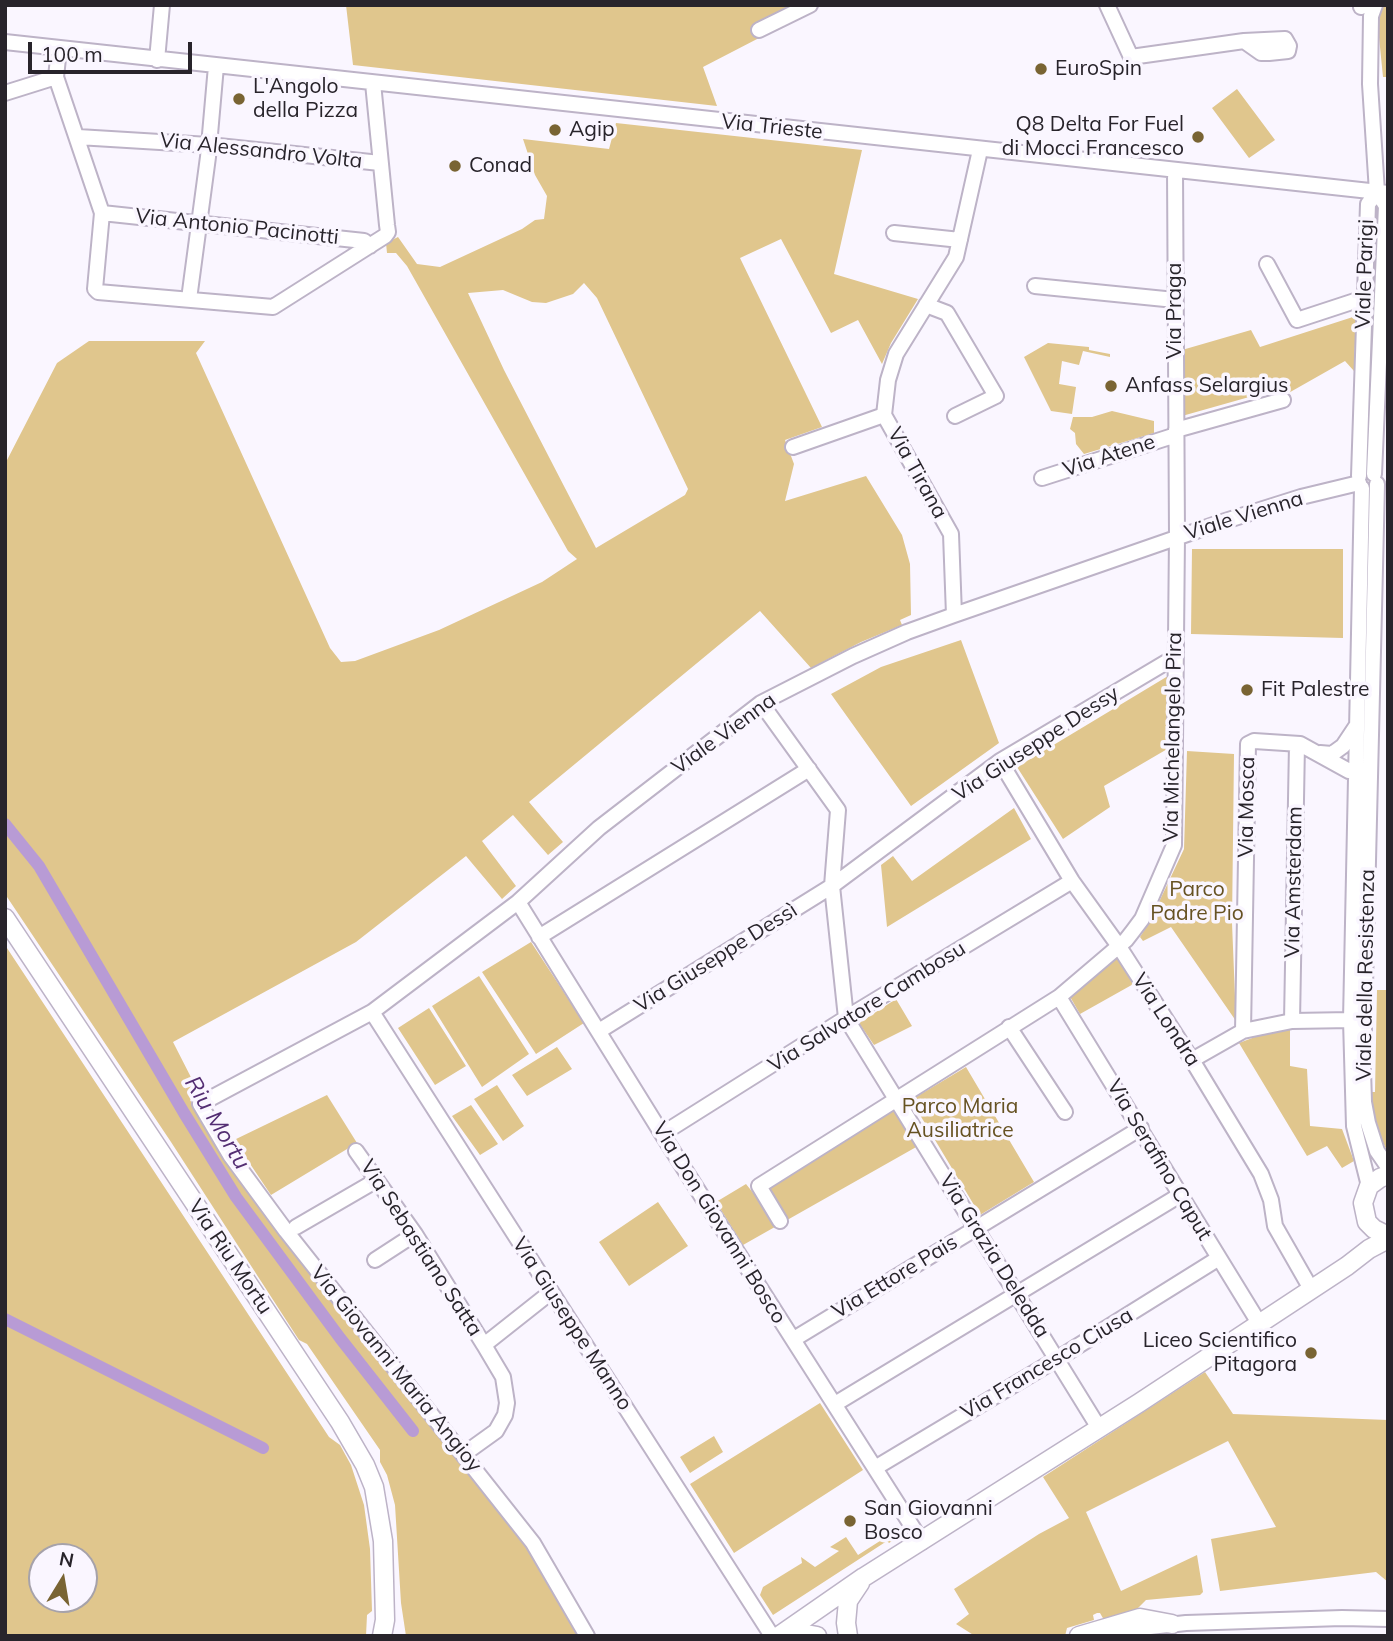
<!DOCTYPE html>
<meta charset="utf-8">
<style>
body{margin:0}
#map{position:relative;width:1393px;height:1641px;overflow:hidden;background:#faf6ff;font-family:Mulish,sans-serif}
canvas{display:block}
.frame{position:absolute;inset:0;border:7px solid #28242b;pointer-events:none}
.north{position:absolute;left:28px;top:1543px;width:70px;height:70px;box-sizing:border-box;background:#faf6ff;border:2px solid #a6a2aa;border-radius:50%;rotate:11deg;font-size:19px;font-weight:700;line-height:28px;text-align:center;color:#28242b}
.north::after{content:'';display:block;margin:auto;width:24px;height:32px;background:#796433;clip-path:polygon(50% 0,100% 100%,50% 72%,0 100%)}
.scale{position:absolute;left:28px;top:42px;width:164px;height:32px;box-sizing:border-box;border:4px solid #28242b;border-top:0;padding-left:9px;font-size:21px;line-height:24px;white-space:nowrap;color:#28242b;-webkit-text-stroke:5px #faf6ff;paint-order:stroke}
</style>
<div id="map">
<canvas width="1393" height="1641"></canvas>
<div class="frame"></div>
<div class="north">N</div>
<div class="scale">100 m</div>
</div>
<script>
const ctx = document.querySelector('canvas').getContext('2d');
ctx.lineJoin = 'round';
function fillPath(path, color) { ctx.fillStyle = color; ctx.fill(path, 'evenodd'); }
const toPath = rows => new Path2D(rows.map(r => 'M' + r).join(''));
function stroke(path, color, width, dash) { ctx.strokeStyle = color; ctx.lineWidth = width; ctx.lineCap = dash ? 'butt' : 'round'; ctx.setLineDash(dash || []); ctx.stroke(path); }
function label(font, color, halo, rows, align = 'center') {
  ctx.font = font + ' Mulish,sans-serif'; ctx.lineWidth = 7; ctx.setLineDash([]); ctx.textBaseline = 'middle'; ctx.strokeStyle = halo; ctx.fillStyle = color; for (const [text, x, y, turn = 0] of rows) {
    ctx.save(); ctx.translate(x, y); ctx.rotate((+turn || 0) * Math.PI / 180); ctx.textAlign = isNaN(turn) ? turn : align; if (halo) ctx.strokeText(text, 0, 0); ctx.fillText(text, 0, 0); ctx.restore();
  }
}
fillPath(toPath([
 [346,5,794,5,755,25,759,38,703,67,717,106,353,65],
 [1379,5,1388,5,1388,77,1383,77,1378,27],
 [1237,89,1275,140,1249,158,1212,108],
 [616,123,862,150,834,274,918,299,891,343,882,364,858,320,831,333,781,239,740,258,822,427,785,440,794,464,785,501,866,476,902,535,910,564,911,615,900,620,902,625,861,642,811,668,760,611,529,802,563,842,548,855,513,815,482,841,516,886,502,899,466,856,356,942,173,1042,199,1093,190,1100,218,1147,442,1441,526,1546,580,1636,406,1636,401,1603,395,1505,387,1475,380,1462,380,1450,307,1344,299,1340,171,1142,5,894,5,464,57,363,89,341,205,341,196,353,330,648,341,662,355,661,439,630,542,582,577,559,568,551,407,266,396,253,387,253,386,243,398,237,417,264,440,267,522,229,535,220,544,219,547,196,535,175,523,139,609,149],
 [584,283,597,298,688,489,685,495,596,548,504,370,468,293,503,290,532,302,546,303,573,294],
 [1356,316,1354,371,1345,361,1285,395,1281,388,1182,416,1182,350,1251,330,1260,347],
 [1048,343,1089,347,1089,350,1110,354,1110,357,1083,351,1079,365,1062,361,1059,384,1076,387,1072,414,1051,411,1024,357],
 [1112,411,1154,421,1154,433,1084,454,1076,444,1075,433,1070,429,1073,417,1092,417],
 [1192,549,1343,549,1343,638,1191,634],
 [961,640,999,743,911,806,831,694,881,667],
 [1168,676,1169,748,1104,786,1110,807,1063,839,1017,767],
 [1187,751,1234,754,1232,923,1236,1021,1171,927,1143,941,1140,937,1150,921,1184,849],
 [1014,808,1031,839,887,927,881,865,893,856,912,881],
 [531,942,584,1023,536,1054,482,972],
 [5,945,329,1437,340,1445,351,1465,364,1505,370,1549,372,1611,367,1615,366,1636,5,1636],
 [42,1557,84,1557,84,1599,42,1599],
 [1117,954,1137,982,1080,1014,1069,995],
 [479,976,529,1054,482,1087,432,1006],
 [1377,990,1388,990,1388,1153,1379,1134,1371,1100,1372,1092,1375,1092],
 [896,999,912,1026,874,1045,859,1023],
 [429,1008,466,1066,435,1085,398,1028],
 [1290,1028,1290,1066,1307,1069,1310,1126,1342,1129,1354,1161,1342,1168,1327,1146,1307,1156,1239,1043,1268,1032],
 [557,1047,572,1069,527,1096,512,1075],
 [966,1067,1034,1182,980,1215,911,1100],
 [497,1085,524,1126,503,1141,474,1099],
 [327,1095,357,1143,271,1195,234,1140],
 [471,1105,498,1144,480,1155,452,1116],
 [894,1108,918,1146,743,1245,716,1202,746,1184,754,1194],
 [658,1202,688,1246,629,1286,599,1242],
 [1205,1372,1233,1414,1388,1420,1388,1582,1376,1572,1220,1591,1211,1539,1276,1527,1228,1441,1086,1512,1121,1591,1197,1555,1203,1592,1200,1595,1146,1600,1133,1613,1104,1620,1100,1613,1097,1613,1093,1615,1094,1620,1067,1628,1065,1636,975,1636,956,1624,969,1614,954,1589,1039,1534,1069,1518,1043,1477],
 [820,1403,863,1470,734,1553,690,1484],
 [714,1436,723,1452,690,1473,680,1457],
 [894,1532,898,1537,889,1543,887,1541,773,1615,760,1595,763,1587,802,1563,801,1557,815,1567,839,1551,830,1547,846,1537,858,1555]
]), '#e0c68d');
stroke(toPath([
 [5,824,39,866,184,1113,236,1197,340,1338,413,1431],
 [5,1319,263,1448]
]), '#b89bd5', 12);
const minor = toPath([
 [1107,5,1131,57,1244,41,1285,39,1289,46,1288,51,1269,53,1261,53,1244,41],
 [1361,7,1362,5],
 [759,30,810,5],
 [5,42,1388,193],
 [59,49,56,77,102,213,95,289,98,292,273,307,385,236,388,232,387,225,373,83],
 [157,60,162,5],
 [5,93,56,77],
 [78,137,209,145,380,163],
 [102,213,364,241,370,246],
 [894,233,960,240],
 [1267,264,1297,320,1364,298],
 [1035,286,1175,300],
 [189,299,208,157,216,66],
 [926,305,947,313,996,396,955,416],
 [1176,430,1283,400],
 [793,447,884,415],
 [1374,474,1386,206,1377,192,1370,84,1371,16,1375,5],
 [1359,476,1368,204,1377,192],
 [1042,478,1176,435],
 [1377,484,1363,1070,1364,1102,1368,1123,1377,1151,1388,1167],
 [1362,488,1351,1020,1354,1126,1369,1186],
 [954,615,951,534,884,415,888,380,896,354,956,257,980,150],
 [761,703,838,810,832,886,846,1018,1099,1428],
 [1320,753,1332,754,1343,746,1357,725],
 [1000,761,1072,881,1118,945,1192,1060,1261,1174,1271,1200,1275,1226,1311,1289],
 [518,902,662,1134,922,1542],
 [539,937,809,769],
 [1059,997,1259,1323],
 [372,1012,772,1636],
 [1292,1021,1297,744],
 [1009,1027,1065,1112],
 [599,1031,832,886,1000,761,1175,657],
 [1243,1031,1248,744,1254,741,1300,744,1349,771,1357,772],
 [1192,1060,1243,1031,1292,1021,1351,1020],
 [662,1134,846,1018,1072,881],
 [356,1151,415,1234,484,1345,551,1292],
 [780,1221,759,1186,1059,997,1126,940,1133,931,1142,919,1174,845,1177,536,1175,170],
 [296,1227,377,1180],
 [375,1260,415,1234],
 [794,1339,1141,1128],
 [835,1404,1180,1195],
 [464,1454,496,1431,505,1415,507,1403,503,1377,484,1345],
 [875,1468,1057,1359,1219,1258],
 [587,1636,533,1543,286,1231,230,1155,200,1104,372,1012,518,902,599,828,761,703,853,656,907,632,954,615,1222,522,1301,497,1359,483],
 [1114,1636,1150,1627,1186,1623,1342,1618,1388,1619]
]);
const major = toPath([
 [5,918,340,1422,365,1465,374,1487,383,1541,385,1620,382,1636],
 [1388,1175,1380,1178,1369,1186,1363,1203,1367,1222,1374,1229,1388,1236],
 [779,1636,864,1577,1139,1403,1347,1266,1369,1249,1388,1239],
 [791,1636,801,1633,817,1636],
 [848,1636,846,1623,848,1601,860,1583],
 [1079,1636,1140,1618,1172,1624]
]);
stroke(minor, '#bdb3c7', 18);
stroke(major, '#bdb3c7', 21);
stroke(minor, '#fff', 14);
stroke(major, '#fff', 18);
for (const [x, y, r, color] of [
 [1041,69,7,"#796433"],
 [239,99,7,"#796433"],
 [555,130,7,"#796433"],
 [1198,137,7,"#796433"],
 [455,166,7,"#796433"],
 [1111,386,7,"#796433"],
 [1247,690,7,"#796433"],
 [1311,1353,7,"#796433"],
 [850,1521,7,"#796433"]
]) { const dot = new Path2D(); dot.arc(x, y, r, 0, 2 * Math.PI); ctx.fillStyle = color; ctx.fill(dot); stroke(dot, '#faf6ff', 2.5); }
label('21px', '#28242b', '#faf6ff', [
 ["EuroSpin",1055,69],
 ["L'Angolo",253,87],
 ["della Pizza",253,111],
 ["Q8 Delta For Fuel",1184,125,"right"],
 ["di Mocci Francesco",1184,149,"right"],
 ["Agip",569,130],
 ["Conad",469,166],
 ["Anfass Selargius",1125,386],
 ["Fit Palestre",1261,690],
 ["Liceo Scientifico",1297,1341,"right"],
 ["Pitagora",1297,1365,"right"],
 ["San Giovanni",864,1509],
 ["Bosco",864,1533]
], 'left');
label('21px', '#28242b', '#faf6ff', [
 ["Via Trieste",772,127,6],
 ["Via Alessandro Volta",261,151,6],
 ["Via Antonio Pacinotti",237,227,6],
 ["Viale Parigi",1365,274,-88],
 ["Via Praga",1175,311,-90],
 ["Via Atene",1109,456,-18],
 ["Via Tirana",917,473,61],
 ["Viale Vienna",1244,516,-17],
 ["Viale Vienna",724,734,-36],
 ["Via Michelangelo Pira",1173,737,-89],
 ["Via Giuseppe Dessy",1036,744,-33],
 ["Via Mosca",1247,807,-89],
 ["Via Amsterdam",1294,882,-89],
 ["Via Giuseppe Dessì",716,958,-32],
 ["Viale della Resistenza",1366,975,-89],
 ["Via Salvatore Cambosu",867,1007,-32],
 ["Via Londra",1166,1020,57],
 ["Via Serafino Caput",1159,1160,59],
 ["Via Don Giovanni Bosco",719,1223,58],
 ["Via Sebastiano Satta",421,1248,57],
 ["Via Grazia Deledda",994,1256,58],
 ["Via Riu Mortu",230,1257,56],
 ["Via Ettore Pais",895,1277,-31],
 ["Via Giuseppe Manno",572,1324,57],
 ["Via Francesco Ciusa",1047,1364,-31],
 ["Via Giovanni Maria Angioy",396,1369,51]
]);
label('21px', '#665222', '#faf6ff', [
 ["Parco",1197,890],
 ["Padre Pio",1197,914],
 ["Parco Maria",960,1107],
 ["Ausiliatrice",960,1131]
]);
label('italic 23px', '#542e73', '#faf6ff', [
 ["Riu Mortu",217,1123,59]
]);
</script>
